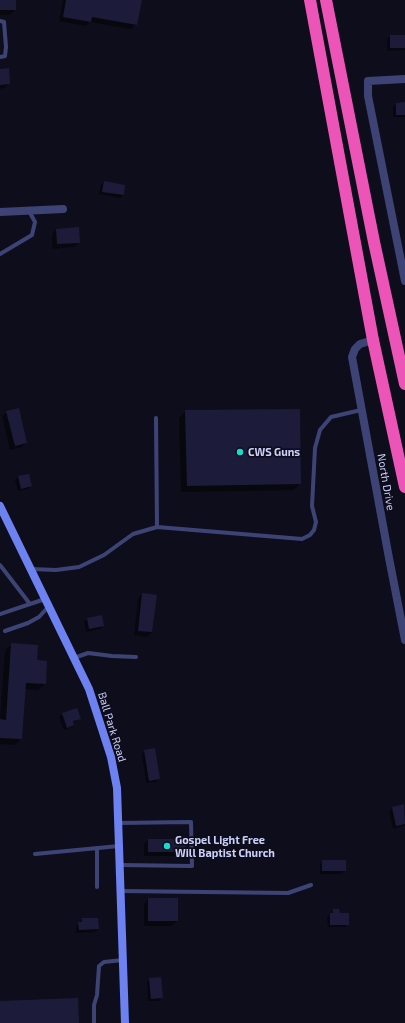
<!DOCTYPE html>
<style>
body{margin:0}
canvas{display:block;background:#0d0d1b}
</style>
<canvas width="405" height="1023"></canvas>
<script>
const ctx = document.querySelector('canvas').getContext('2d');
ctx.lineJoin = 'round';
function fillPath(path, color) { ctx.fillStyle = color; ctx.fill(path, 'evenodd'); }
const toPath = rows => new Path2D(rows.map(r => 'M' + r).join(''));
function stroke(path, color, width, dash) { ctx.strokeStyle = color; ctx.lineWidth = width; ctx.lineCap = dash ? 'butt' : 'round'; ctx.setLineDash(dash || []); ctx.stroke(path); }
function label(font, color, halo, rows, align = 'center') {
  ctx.font = font + ' "Exo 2",sans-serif'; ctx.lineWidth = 3.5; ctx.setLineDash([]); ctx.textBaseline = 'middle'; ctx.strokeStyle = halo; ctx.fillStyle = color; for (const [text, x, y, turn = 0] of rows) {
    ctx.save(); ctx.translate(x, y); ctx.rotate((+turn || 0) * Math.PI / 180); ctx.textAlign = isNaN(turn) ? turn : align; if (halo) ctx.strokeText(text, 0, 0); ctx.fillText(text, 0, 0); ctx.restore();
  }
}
fillPath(toPath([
 [0,0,15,0,15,10,10,15,0,15],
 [63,0,141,0,136,24,131,29,90,22,86,26,59,21],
 [390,36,405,36,405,50,387,51,387,39],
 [0,70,9,84,4,88,0,89],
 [405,103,405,117,393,117,393,107,396,104],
 [104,182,123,195,120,198,99,194,101,185],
 [56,230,79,243,74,247,52,249,52,234],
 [186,411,300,484,294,490,181,492,179,418],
 [7,412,26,443,22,447,10,450,2,416],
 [28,475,31,486,28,489,18,491,15,480,18,477],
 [142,594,156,596,152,632,147,637,134,635,138,599],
 [87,619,103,626,100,629,86,632,84,622],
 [12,644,36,661,45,684,38,690,25,689,21,739,15,745,0,744,0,720,5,650],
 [76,709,80,718,72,723,73,725,70,728,64,730,59,717,62,714],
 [145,750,159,779,156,782,146,783,142,754],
 [403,805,405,814,405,825,393,829,389,811,392,808],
 [149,840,185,852,180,856,144,856,144,844],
 [323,861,345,871,342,874,320,874,320,864],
 [148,899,177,921,172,926,144,926,144,904],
 [334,910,348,924,345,927,328,927,327,917],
 [83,919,98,929,95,932,76,933,76,926],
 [150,979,162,997,159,1001,148,1001,147,982]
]), '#0007');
fillPath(toPath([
 [0,0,16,0,16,10,0,10],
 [66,0,142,0,137,25,92,17,91,22,63,17],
 [390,35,405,35,405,48,390,48],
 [9,68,10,84,0,85,0,69],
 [405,102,405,115,396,115,396,103],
 [104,181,125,185,124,195,102,192],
 [79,227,80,243,57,244,56,229],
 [19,408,27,443,15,446,6,411],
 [300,409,301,484,187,486,185,410],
 [29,474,32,486,21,489,18,476],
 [142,593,157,595,152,632,138,631],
 [102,615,104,626,89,629,87,618],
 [11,643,38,645,37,660,47,661,46,684,26,683,22,739,0,738,0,719,6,720],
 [77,708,81,719,73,721,74,725,67,728,62,713],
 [155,748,160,779,149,781,144,750],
 [404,804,405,824,396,826,392,807],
 [148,839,186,839,186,852,148,852],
 [322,860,346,860,346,871,322,871],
 [148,898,178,898,178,921,148,921],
 [333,909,339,909,340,913,349,913,349,925,330,925,330,913,333,913],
 [82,918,98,918,99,929,79,930,78,922,82,922],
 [161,977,163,998,151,999,149,978],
 [78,998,79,1023,0,1023,0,1001]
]), '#1c1b3a');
stroke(toPath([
 [0,21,4,22,6,47,5,56,0,57],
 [0,254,32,235,35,222,29,211],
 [156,418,157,527],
 [0,565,30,604],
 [31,569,56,570,79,567,104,555,133,534,157,527,302,539,310,535,314,530,316,522,312,506,315,448,320,430,331,417,361,410],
 [0,614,45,599],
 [5,631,28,623,39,617,49,606],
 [74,658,88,653,112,656,136,657],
 [118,823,191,822,192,866,120,865],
 [35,854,119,846],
 [97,887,97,848],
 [121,891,288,893,311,885],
 [94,1023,94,1005,97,995,99,966,104,962,123,960]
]), '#3d4475', 4);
stroke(toPath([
 [405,79,368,81,368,96,405,281],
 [0,212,63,209],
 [373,340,360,344,355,349,352,357,389,558,405,640]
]), '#3d4475', 8);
stroke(toPath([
 [0,506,89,689,111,757,117,788,125,1023]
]), '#6d81f0', 8);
stroke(toPath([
 [310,0,373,340,405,487],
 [326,0,374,242,405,384]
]), '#ed54b8', 12);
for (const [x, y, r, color] of [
 [240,452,4,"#17dbcc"],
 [167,846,4,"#17dbcc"]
]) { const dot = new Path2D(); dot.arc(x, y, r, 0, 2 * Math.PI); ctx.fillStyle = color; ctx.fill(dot); stroke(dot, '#0d0d1b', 1.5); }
label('bold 11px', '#cccffa', '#0d0d1b', [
 ["CWS Guns",248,452],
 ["Gospel Light Free",175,840],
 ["Will Baptist Church",175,853]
], 'left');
label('11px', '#cccffa', '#0d0d1b', [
 ["North Drive",386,482,80],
 ["Ball Park Road",112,727,73]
]);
</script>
